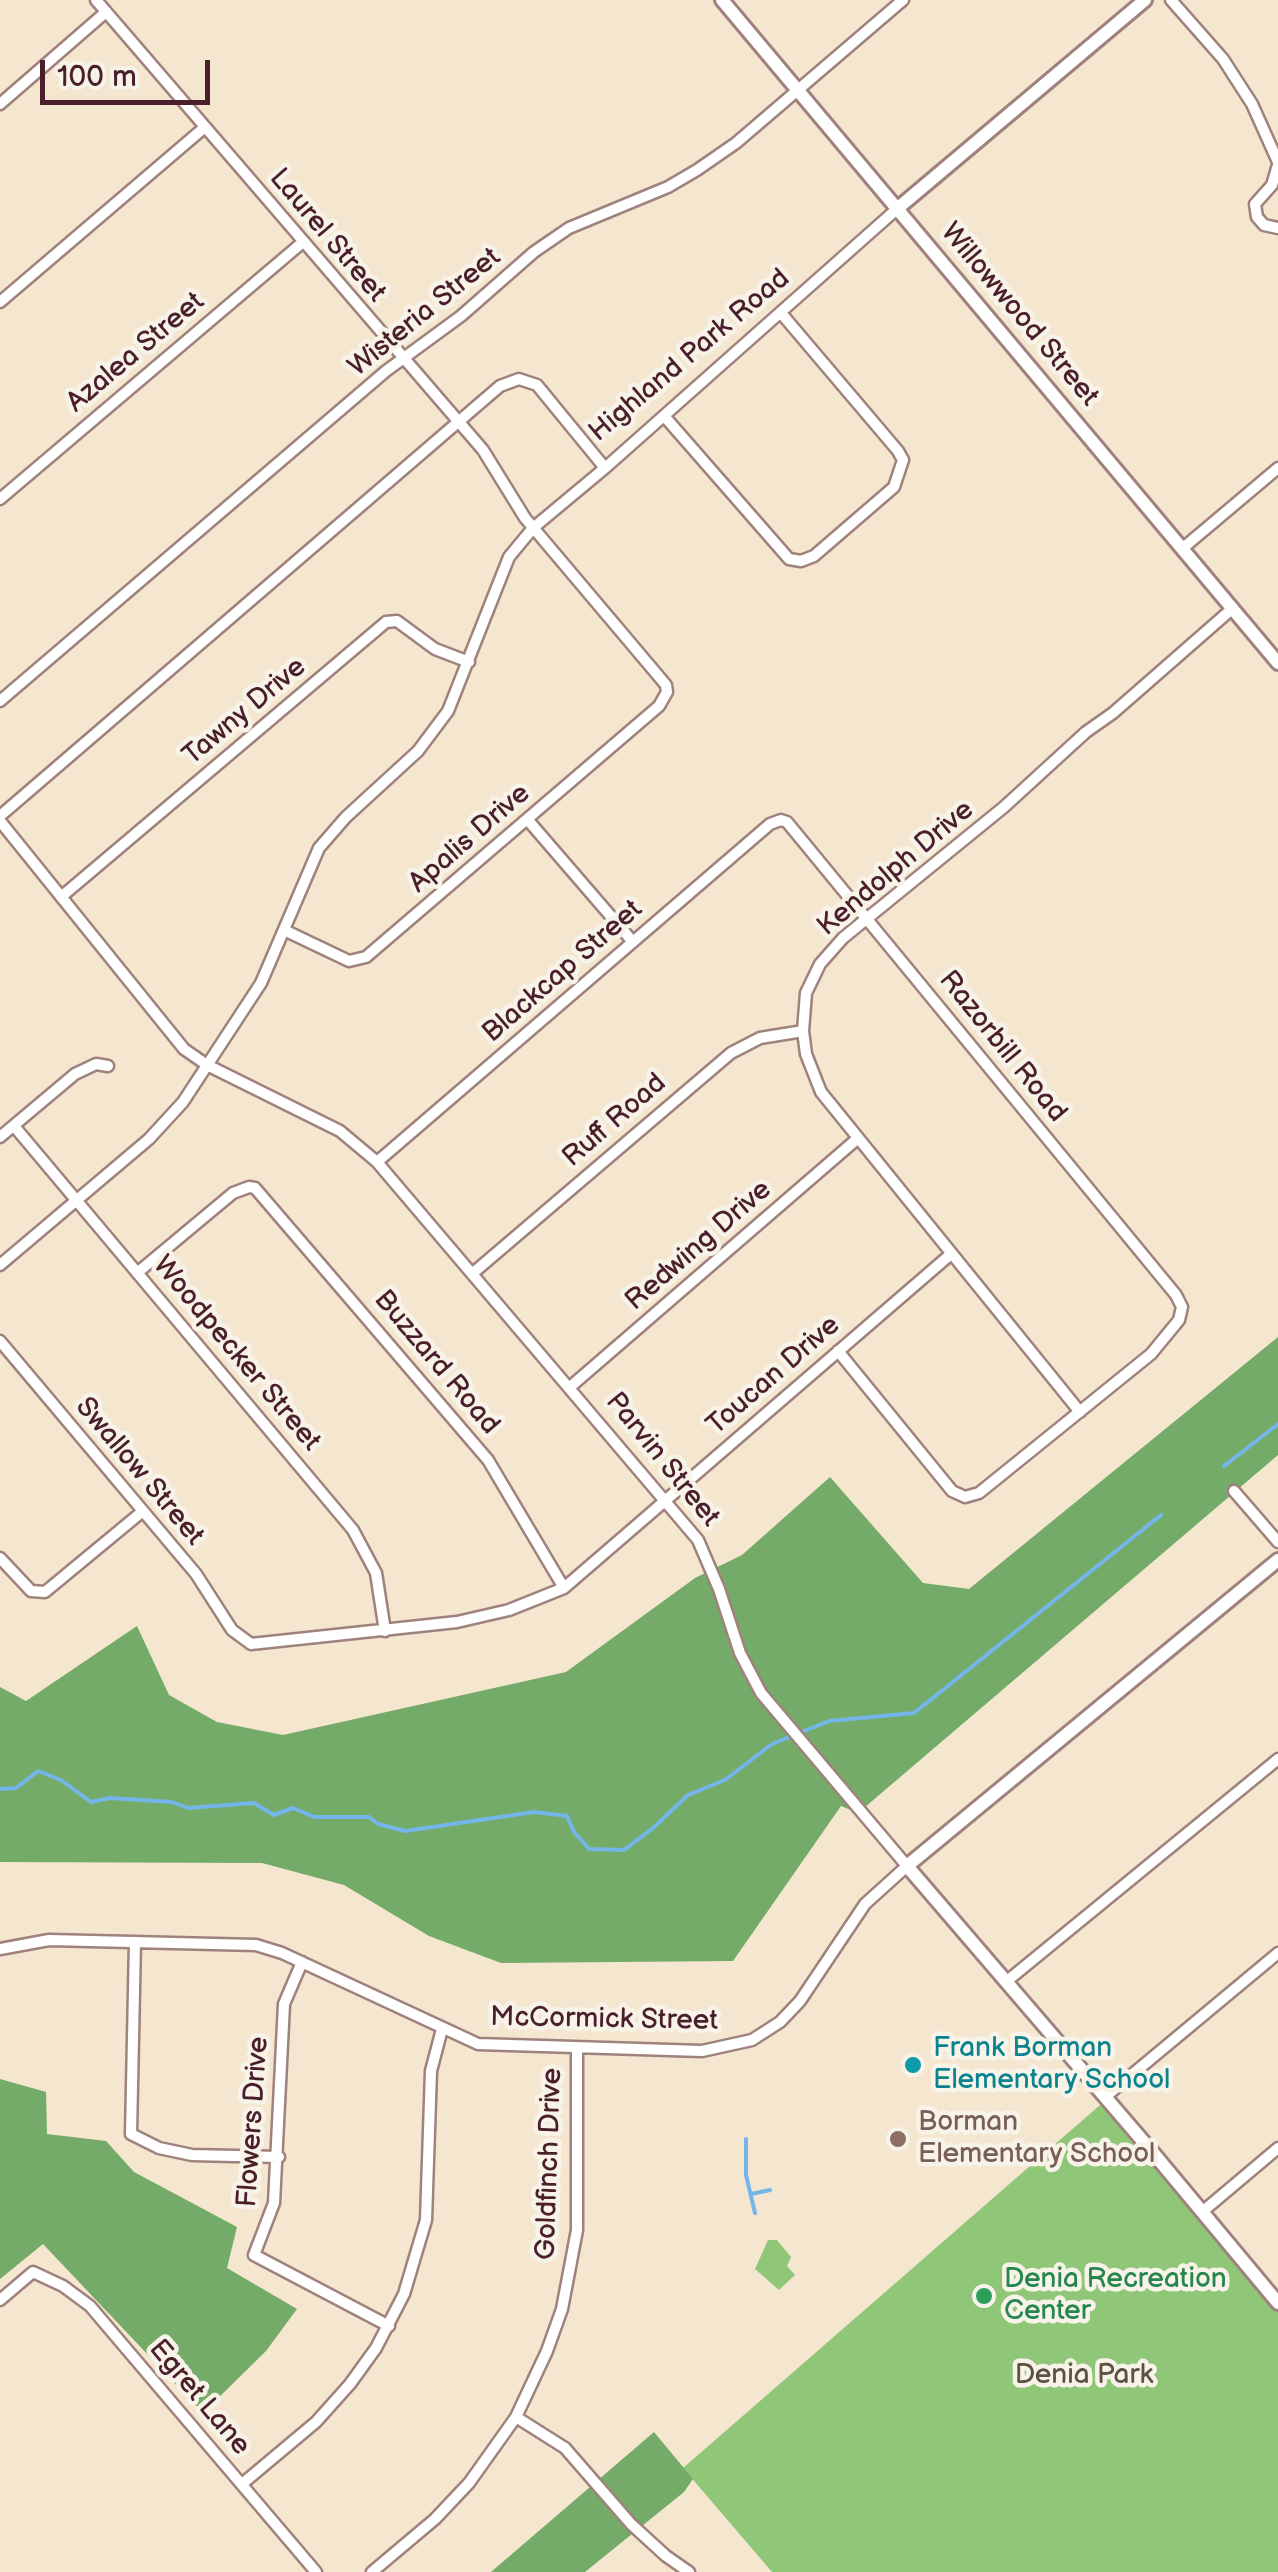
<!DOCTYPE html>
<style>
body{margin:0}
#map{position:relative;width:1278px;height:2572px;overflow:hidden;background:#f4e6cf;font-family:"Balsamiq Sans",sans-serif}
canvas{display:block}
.scale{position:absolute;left:40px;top:60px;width:170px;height:45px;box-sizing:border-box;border:5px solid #4a1f2b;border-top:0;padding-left:12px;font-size:30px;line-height:35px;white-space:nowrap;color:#4a1f2b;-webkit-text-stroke:8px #f7f3e8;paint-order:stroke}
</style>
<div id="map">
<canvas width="1278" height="2572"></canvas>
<div class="scale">100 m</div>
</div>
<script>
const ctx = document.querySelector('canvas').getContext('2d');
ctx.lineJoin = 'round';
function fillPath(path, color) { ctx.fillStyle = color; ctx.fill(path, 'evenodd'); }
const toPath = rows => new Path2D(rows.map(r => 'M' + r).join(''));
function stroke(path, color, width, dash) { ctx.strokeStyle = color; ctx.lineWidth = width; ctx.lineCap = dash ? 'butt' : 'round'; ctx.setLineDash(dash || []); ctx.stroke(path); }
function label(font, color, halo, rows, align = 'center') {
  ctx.font = font + ' "Balsamiq Sans",sans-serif'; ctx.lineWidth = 9; ctx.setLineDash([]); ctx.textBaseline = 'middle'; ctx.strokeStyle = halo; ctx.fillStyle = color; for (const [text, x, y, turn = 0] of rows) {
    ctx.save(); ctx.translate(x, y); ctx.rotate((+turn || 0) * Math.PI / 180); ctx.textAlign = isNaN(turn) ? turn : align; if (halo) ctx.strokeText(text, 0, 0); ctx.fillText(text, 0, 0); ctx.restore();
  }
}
fillPath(toPath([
 [1107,2099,1278,2301,1278,2572,772,2572,683,2468],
 [768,2240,777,2240,791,2257,787,2266,795,2275,779,2290,755,2269]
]), '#90c678');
fillPath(toPath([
 [1278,1337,1278,1455,858,1813,841,1806,733,1961,501,1963,429,1936,344,1885,262,1863,0,1862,0,1687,26,1701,137,1626,169,1695,217,1722,283,1735,566,1672,695,1578,742,1555,830,1477,923,1583,969,1589],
 [0,2079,46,2092,47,2134,106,2141,134,2172,237,2227,227,2268,297,2309,266,2351,203,2413,43,2244,0,2279],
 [654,2432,693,2479,684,2492,585,2572,491,2572]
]), '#74ab68');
stroke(toPath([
 [1224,1466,1278,1424],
 [0,1789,16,1788,38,1771,61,1780,91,1802,110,1798,172,1802,188,1808,254,1803,274,1815,293,1808,314,1817,369,1817,378,1824,405,1831,534,1812,567,1816,574,1832,589,1849,624,1850,653,1828,688,1795,725,1780,772,1744,829,1721,914,1713,1161,1515],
 [746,2139,746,2175,755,2213],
 [751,2194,770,2190]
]), '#74b6e9', 4);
const minor = toPath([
 [96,0,483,450,525,518,666,685,667,692,659,706,366,957,349,961,284,930],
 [1171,0,1223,59,1252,104,1278,162],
 [0,104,106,12],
 [1278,165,1272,185,1255,204,1257,217,1264,225,1278,228],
 [0,302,205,127],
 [665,417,789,559,801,561,814,556,894,487,903,460,898,451,781,313],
 [0,499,303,242],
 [1183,548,1278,468],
 [0,701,386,371,461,316,534,252,569,228,668,187,697,170,736,143,903,0],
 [0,816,500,386,519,379,537,385,605,468,898,208],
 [527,819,633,942],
 [0,821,184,1049,207,1065,340,1131,377,1162,698,1540,719,1589,740,1653,761,1693,907,1866,865,1904,800,2001,780,2022,752,2040,702,2051,478,2044,282,1953,256,1945,49,1940,0,1949],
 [61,897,386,622,397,621,435,649,469,662],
 [14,1126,353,1530,376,1573,385,1631],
 [0,1137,75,1074,96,1064,108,1066],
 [377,1162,770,824,781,820,787,822,1176,1295,1182,1307,1179,1320,1151,1354,979,1493,965,1497,952,1491,838,1351],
 [0,1265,149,1139,183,1102,261,983,319,848,346,817,418,751,448,711,509,557,533,528,605,468],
 [137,1273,233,1193,249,1187,255,1188,488,1460,564,1588],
 [473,1273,731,1053,760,1038,803,1031],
 [0,1341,196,1574,232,1630,251,1644,457,1622,509,1610,564,1588,951,1254],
 [570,1387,857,1139],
 [1080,1412,821,1092,806,1054,803,1031,806,993,820,964,843,938,1004,807,1086,732,1113,713,1233,608],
 [1234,1491,1278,1542],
 [0,1558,31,1591,45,1592,143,1511],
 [135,1942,131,2134,159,2148,192,2155,279,2157],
 [302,1962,284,2004,274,2203,254,2255,389,2326],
 [1007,1981,1278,1759],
 [1105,2097,1278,1953],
 [1202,2212,1278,2148],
 [0,2300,33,2272,63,2286,90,2306,316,2572],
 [516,2417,565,2448,631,2524,666,2556,689,2572],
 [242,2484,316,2422,350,2384,376,2348,404,2294,426,2220,431,2071,442,2029],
 [372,2572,435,2519,469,2483,516,2417,547,2351,562,2309,577,2230,577,2049]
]);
const tertiary = toPath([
 [722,0,1278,663],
 [898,208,1145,0],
 [1278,1560,907,1866,1154,2154,1278,2303]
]);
stroke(minor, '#9f827d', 15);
stroke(tertiary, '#9f827d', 18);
stroke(minor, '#fff', 10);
stroke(tertiary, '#fff', 12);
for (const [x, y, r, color] of [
 [913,2065,10,"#0f9aa8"],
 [898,2139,10,"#8d6e63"],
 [984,2296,10,"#2e9e5b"]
]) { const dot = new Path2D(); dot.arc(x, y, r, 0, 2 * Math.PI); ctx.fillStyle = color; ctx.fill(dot); stroke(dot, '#f7f3e8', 4); }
label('28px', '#4a1f2b', '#f7f3e8', [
 ["Laurel Street",327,236,50],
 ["Wisteria Street",425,313,-39],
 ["Willowwood Street",1019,315,50],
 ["Azalea Street",136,353,-40],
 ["Highland Park Road",690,356,-40],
 ["Tawny Drive",245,712,-40],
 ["Apalis Drive",470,839,-41],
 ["Kendolph Drive",896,869,-40],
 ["Blackcap Street",563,972,-41],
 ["Razorbill Road",1002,1047,51],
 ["Ruff Road",615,1121,-41],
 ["Redwing Drive",699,1246,-41],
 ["Woodpecker Street",236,1354,50],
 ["Buzzard Road",436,1363,50],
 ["Toucan Drive",774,1376,-41],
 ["Parvin Street",662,1460,51],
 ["Swallow Street",139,1472,50],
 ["McCormick Street",604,2020,1],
 ["Flowers Drive",254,2122,-86],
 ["Goldfinch Drive",550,2164,-88],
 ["Egret Lane",199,2398,50]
]);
label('28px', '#0d838f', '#f7f3e8', [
 ["Frank Borman",933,2049],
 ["Elementary School",933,2081]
], 'left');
label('28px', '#785e54', '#f7f3e8', [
 ["Borman",918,2123],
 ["Elementary School",918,2155]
], 'left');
label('28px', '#27864d', '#f7f3e8', [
 ["Denia Recreation",1004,2280],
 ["Center",1004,2312]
], 'left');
label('28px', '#5f5142', '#f7f3e8', [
 ["Denia Park",1084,2376]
]);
</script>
